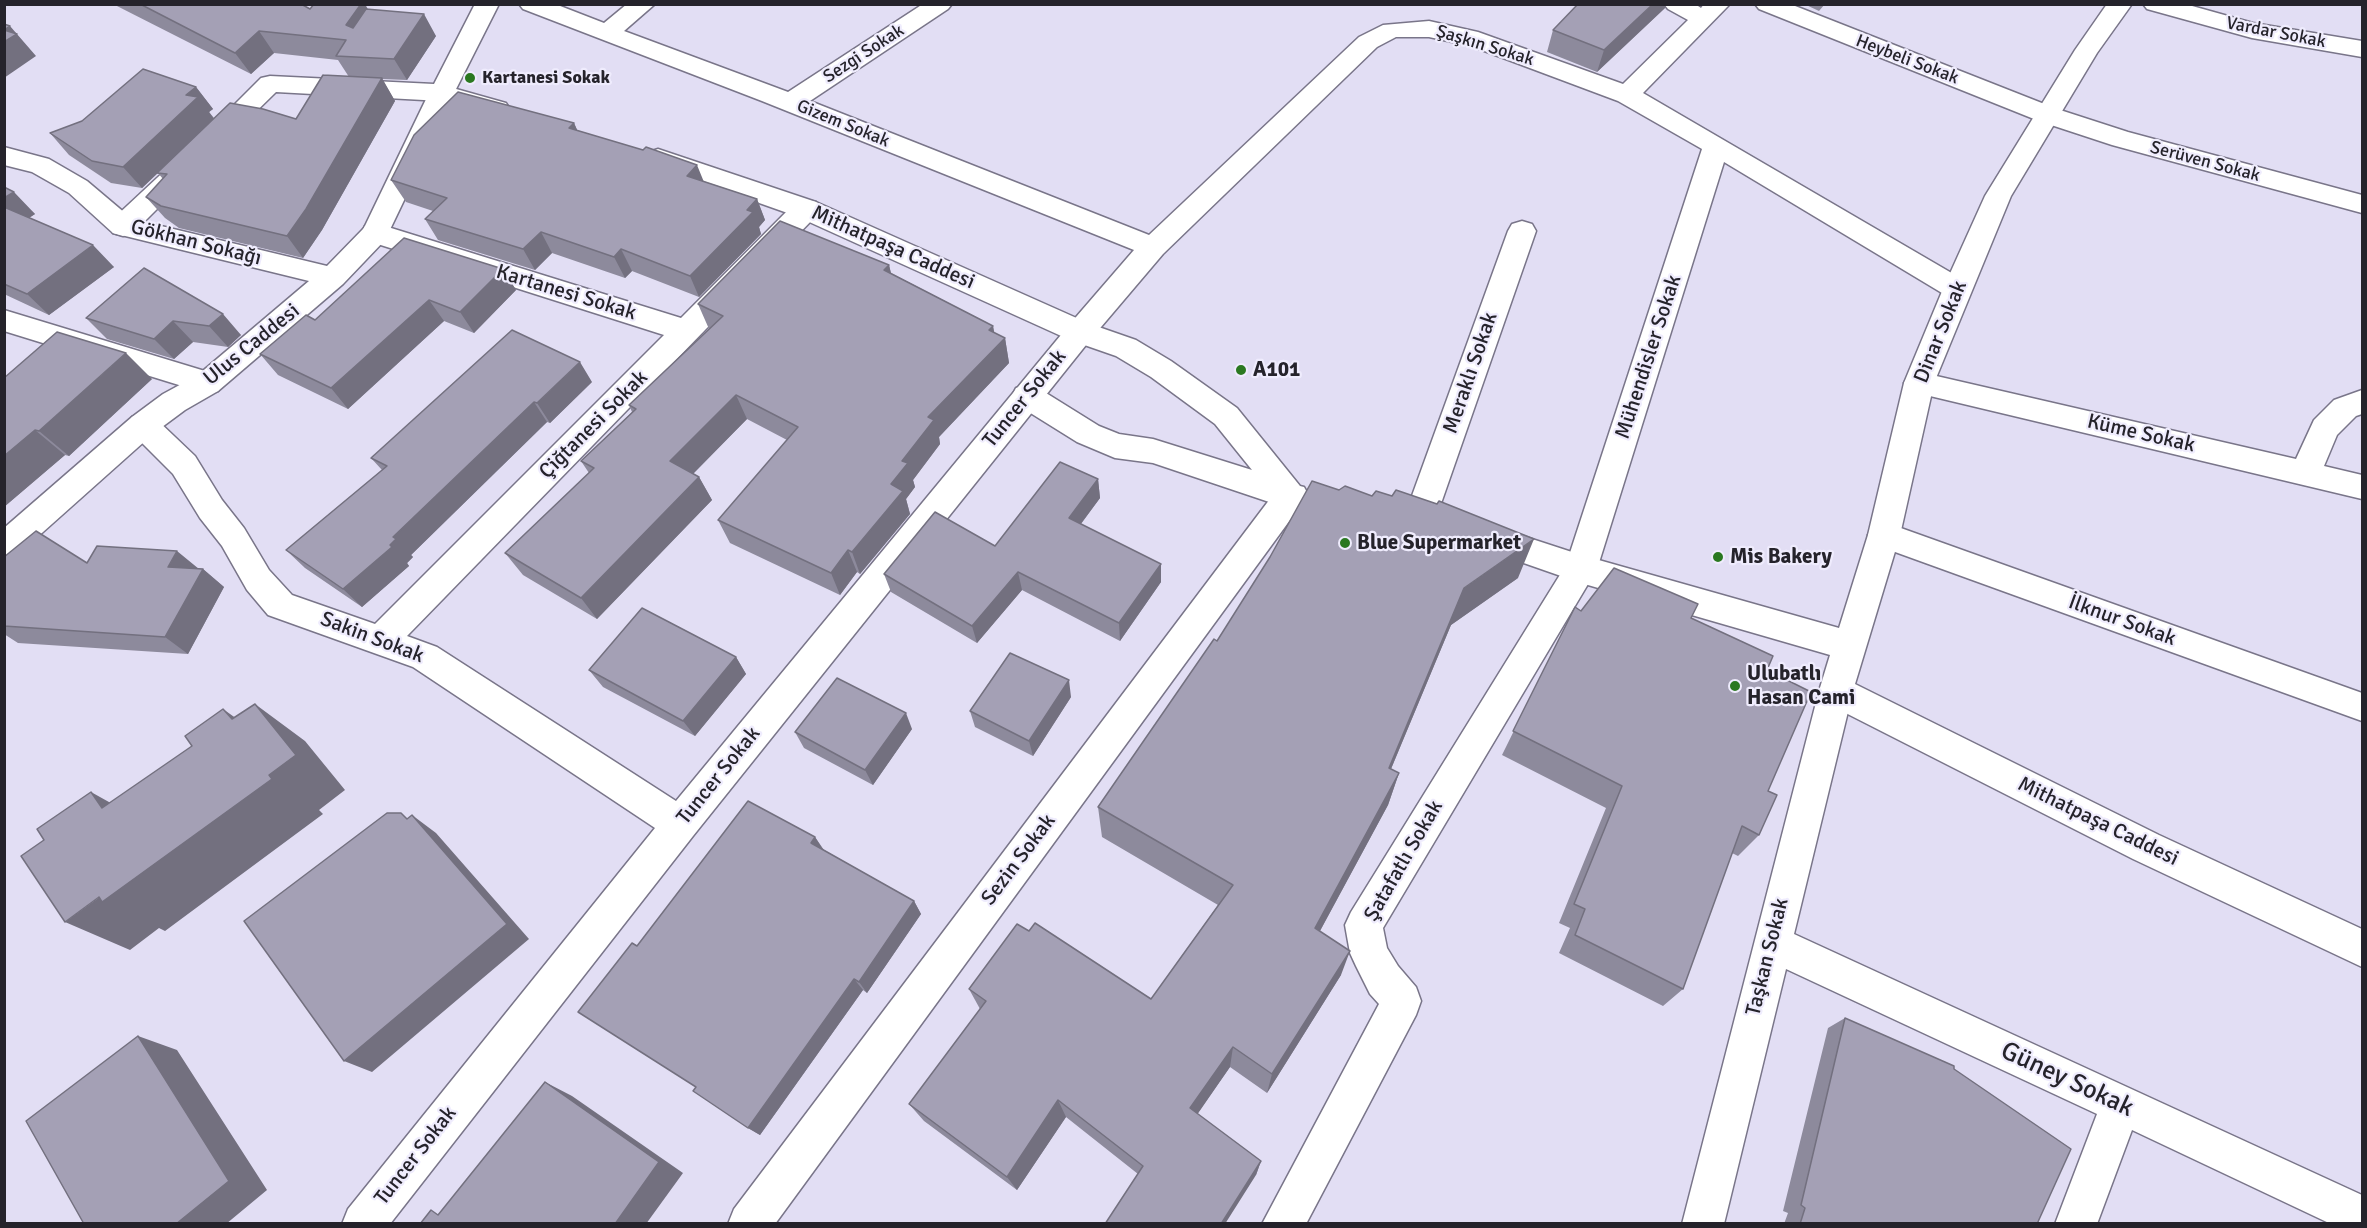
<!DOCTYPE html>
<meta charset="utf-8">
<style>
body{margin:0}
#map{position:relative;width:2367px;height:1228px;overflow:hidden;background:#e2def4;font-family:Signika,sans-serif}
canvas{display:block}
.frame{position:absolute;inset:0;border:6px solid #25232b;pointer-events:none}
</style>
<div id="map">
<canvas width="2367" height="1228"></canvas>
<div class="frame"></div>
</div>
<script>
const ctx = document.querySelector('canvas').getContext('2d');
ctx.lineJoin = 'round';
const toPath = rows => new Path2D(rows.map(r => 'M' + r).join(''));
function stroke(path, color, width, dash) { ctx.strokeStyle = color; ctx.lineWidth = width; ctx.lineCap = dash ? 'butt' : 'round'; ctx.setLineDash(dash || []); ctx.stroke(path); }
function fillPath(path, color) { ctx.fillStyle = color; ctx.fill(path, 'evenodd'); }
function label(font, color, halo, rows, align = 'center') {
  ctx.font = font + ' Signika,sans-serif'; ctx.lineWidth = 4.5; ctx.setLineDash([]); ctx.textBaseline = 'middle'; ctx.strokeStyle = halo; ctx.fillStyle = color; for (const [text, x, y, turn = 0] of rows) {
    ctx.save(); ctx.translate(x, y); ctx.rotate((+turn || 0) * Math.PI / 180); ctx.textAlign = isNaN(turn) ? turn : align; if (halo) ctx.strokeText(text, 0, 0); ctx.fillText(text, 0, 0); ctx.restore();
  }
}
const street = toPath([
 [475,4,499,4,451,99,442,101,276,92,225,142,216,145,207,142,203,136,261,78,270,76,434,84,475,4],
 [519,4,555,4,604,23,627,4,655,4,624,31,788,92,923,4,952,4,948,9,810,101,1149,235,1359,37,1383,25,1429,21,1478,32,1623,84,1688,20,1668,9,1664,4,1695,4,1701,8,1704,4,1730,4,1643,93,1967,282,1971,289,1967,296,1957,299,1947,296,1724,162,1597,569,1383,928,1387,948,1398,966,1416,987,1421,1001,1416,1015,1306,1224,1262,1224,1379,1004,1370,994,1356,966,1350,953,1345,925,1351,912,1566,565,1702,149,1618,101,1471,46,1429,37,1396,37,1377,47,1163,254,1090,340,693,836,390,1224,342,1224,348,1209,655,828,413,667,268,615,247,590,222,546,200,518,173,474,132,433,128,425,132,417,143,413,154,417,195,456,222,500,244,528,269,570,292,595,375,624,664,335,365,240,361,233,365,226,375,223,681,318,796,202,806,200,816,202,819,209,816,216,407,636,437,647,676,801,1070,324,1134,250,762,101,523,9,519,4],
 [1755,4,1790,4,2057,109,2128,132,2362,195,2362,213,2112,145,2039,121,1759,9,1755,4],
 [2143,4,2185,4,2253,23,2362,41,2362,57,2252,38,2147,9,2143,4],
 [181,161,190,164,194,170,190,176,133,233,123,236,113,233,109,226,113,219,172,164,181,161],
 [1522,221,1532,224,1536,231,1437,515,1432,524,1421,528,1410,524,1405,515,1508,231,1512,224,1522,221],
 [4,310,218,375,223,383,218,391,208,394,4,331,4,310],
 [1919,372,2296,459,2314,420,2334,400,2362,390,2362,414,2356,416,2337,435,2324,466,2362,475,2362,499,1909,391,1904,383,1909,375,1919,372],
 [1290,483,1301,487,1306,496,1301,505,775,1224,728,1224,734,1209,1279,487,1290,483],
 [1884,522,2362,693,2362,721,1873,544,1868,535,1873,526,1884,522],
 [1836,676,1848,680,1853,691,1794,934,2362,1195,2362,1224,2331,1224,2132,1130,2097,1224,2055,1224,2097,1114,1786,969,1724,1224,1682,1224,1819,691,1824,680,1836,676]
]);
const secondary = toPath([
 [2107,4,2132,4,2097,53,2011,196,1934,383,1900,535,1855,684,2159,835,2362,929,2362,967,2133,859,1824,702,1819,691,1830,655,1581,583,1475,546,1470,537,1475,528,1486,524,1581,555,1839,628,1868,535,1904,383,1943,289,1985,196,2075,50,2107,4],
 [442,85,506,103,510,109,506,115,497,117,450,104,385,240,343,284,218,391,185,410,154,433,15,557,4,561,4,528,132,417,163,394,198,375,309,281,113,233,69,193,32,172,4,165,4,147,49,159,87,181,132,219,327,266,364,228,429,93,433,87,442,85],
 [658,149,816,202,1090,324,1136,340,1171,361,1237,408,1300,486,1304,487,1309,496,1304,505,1290,509,1153,463,1115,458,1077,442,1016,404,1012,396,1016,388,1027,385,1038,388,1099,426,1119,434,1153,439,1252,470,1215,424,1151,377,1116,356,1070,340,796,216,649,164,645,158,649,152,658,149]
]);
stroke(street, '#797589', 3);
stroke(secondary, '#797589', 3);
fillPath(street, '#fff');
fillPath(secondary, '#fff');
fillPath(toPath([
 [113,4,301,4,310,9,368,9,436,36,407,80,382,79,395,101,322,230,303,258,179,228,165,218,146,197,163,179,158,173,142,188,111,183,69,155,50,133,196,87,213,109,209,112,214,118,296,119,349,77,338,60,274,53,251,74],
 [1804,4,1825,4,1819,11],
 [1665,8,1597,72,1547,52,1553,30],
 [574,123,577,130,703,181,757,199,765,220,759,227,761,234,699,297,632,271,625,278,552,253,535,270,438,240,425,219,433,211,406,202,391,180],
 [4,187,35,214,29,218,114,267,49,315,4,294],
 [889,265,891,273,993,326,994,333,1005,338,1009,363,939,437,940,444,913,480,915,487,906,499,910,514,860,574,857,572,840,595,730,543,718,520,787,440,747,419,693,474,699,477,712,500,597,619,523,575,505,553,589,473,581,461,632,412,629,405,709,329,698,304],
 [144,268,241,335,228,347,193,342,174,359,107,339,86,318],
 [503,269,516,290,474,333,444,321,348,409,278,375,260,354,315,320],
 [4,378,152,379,69,456,65,455,4,507],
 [592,382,550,423,547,422,411,555,413,557,407,563,409,566,362,607,305,568,286,550,382,470,371,458],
 [1098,479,1100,498,1081,524,1161,564,1161,582,1120,641,1022,590,977,643,891,592,884,574,995,546],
 [4,557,203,569,224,587,188,654,18,643,4,634],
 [1518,578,1451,625,1391,769,1399,773,1388,805,1320,931,1341,975,1267,1093,1230,1067,1197,1114,1261,1161,1256,1175,1138,1174,1066,1117,1017,1190,924,1121,909,1104,980,1009,969,989,1029,931,1151,999,1218,905,1102,837,1098,807,1217,641],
 [1575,607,1581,611,1691,618,1767,670,1768,791,1759,835,1738,856,1732,853,1683,989,1663,1006,1559,953,1570,928,1559,923,1606,808,1502,755],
 [736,657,746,674,695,736,603,687,589,670],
 [1071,697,1033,756,975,727,970,711],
 [912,729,873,785,804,748,795,732],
 [815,837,824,850,914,901,921,914,867,993,863,990,760,1135,748,1128,696,1087,637,946],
 [1845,1018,1954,1069,2037,1224,1784,1224,1788,1213,1783,1211,1828,1028]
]), '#8d8a9c');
fillPath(toPath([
 [361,4,365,4,376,24,359,47,346,25],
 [1653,4,1666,4,1665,8,1597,72,1604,50],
 [424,14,436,36,407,80,394,59],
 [10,26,36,56,4,78,4,30],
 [259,31,274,53,251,74,235,53],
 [382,78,395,101,322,230,303,258,287,236],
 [196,87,213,109,209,112,214,119,142,188,123,167,186,95],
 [574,123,584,145,569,128],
 [697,165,706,187,687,176],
 [14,192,35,214,18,225,4,212,4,198],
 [757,199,765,220,759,227,761,234,699,297,690,276],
 [541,232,552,253,535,270,523,249],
 [93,245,114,267,49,315,27,294],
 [621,249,632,271,625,278,614,257],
 [889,265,895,291,884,270],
 [503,269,516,290,474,333,460,312],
 [429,300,444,321,348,409,331,388],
 [223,314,241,335,228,347,209,326],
 [173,321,193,342,174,359,154,339],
 [993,326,997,347,1005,338,1009,363,939,437,940,444,913,480,915,487,906,499,910,514,860,574,852,552,891,484,902,461,928,417,989,330],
 [126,353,152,379,69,456,39,431],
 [580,362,592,382,550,423,537,403],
 [736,395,747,419,683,484,670,461],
 [534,402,547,422,411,555,413,557,407,563,409,566,362,607,343,589,390,545,393,537],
 [35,430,65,455,4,507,4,456],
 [699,477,712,500,597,619,581,598],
 [1098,479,1100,498,1071,537,1069,518],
 [1534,539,1518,578,1451,625,1378,800,1389,768,1464,588],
 [848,550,857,572,840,595,831,573],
 [177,551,199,569,168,567],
 [1161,564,1161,582,1120,641,1119,623],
 [203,569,224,587,188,654,165,637],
 [1018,572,1022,590,977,643,972,626],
 [736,657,746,674,695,736,683,721],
 [1069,680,1071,697,1033,756,1029,741],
 [255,704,305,741,345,790,319,810,323,814,165,931,159,928,130,950,65,922,269,775],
 [223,709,275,746,232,719],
 [906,713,912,729,873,785,865,770],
 [1399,773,1388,805,1308,953,1315,928],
 [91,792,152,826,102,808],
 [412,815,436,833,529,939,372,1072,344,1061],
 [815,837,824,851,811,843],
 [914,901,921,914,867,993,859,982],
 [1350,951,1341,975,1267,1093,1272,1074],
 [854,979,863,990,760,1135,748,1128],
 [138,1036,177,1050,267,1190,226,1224,176,1224],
 [1233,1047,1230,1067,1190,1125,1190,1108],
 [545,1082,572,1096,683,1173,646,1224,615,1224],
 [1058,1100,1066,1117,1017,1190,1007,1177],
 [1261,1161,1256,1175,1225,1224,1221,1224]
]), '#73707f');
const building = toPath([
 [140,4,301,4,310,9,314,4,361,4,346,25,353,28,366,9,424,14,394,59,336,56,346,40,259,31,235,53,140,4],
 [1578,4,1653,4,1604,50,1553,30,1578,4],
 [4,24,10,26,4,30,4,24],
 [4,30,17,34,4,42,4,30],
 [143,69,196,87,186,95,198,97,123,167,92,161,50,133,82,121,143,69],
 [323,75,382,78,306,209,287,236,161,206,146,197,167,174,157,173,230,103,263,109,296,119,323,75],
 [458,92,574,123,569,128,643,150,646,147,697,165,687,176,757,199,747,210,753,212,690,276,621,249,614,257,541,232,523,249,425,219,447,198,391,180,414,135,458,92],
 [4,187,14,192,4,198,4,187],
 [4,207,93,245,27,294,4,284,4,207],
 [780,221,889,265,884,270,993,326,989,330,1005,338,928,417,934,420,902,461,908,463,891,484,903,491,852,552,848,550,831,573,718,520,798,427,736,395,670,461,699,477,581,598,505,553,594,468,581,461,636,409,629,405,723,316,698,304,780,221],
 [404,238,503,269,460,312,429,300,331,388,260,354,306,315,315,320,404,238],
 [144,268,223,314,209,326,173,321,154,339,86,318,144,268],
 [512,330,580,362,537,403,534,402,393,537,396,539,390,545,392,547,343,589,286,550,387,466,371,458,512,330],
 [57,332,126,353,39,431,35,430,4,456,4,378,57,332],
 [1060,462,1098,479,1069,518,1161,564,1119,623,1018,572,972,626,884,574,935,512,995,546,1060,462],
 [1312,481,1339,490,1345,486,1372,496,1376,491,1392,496,1396,490,1437,504,1439,501,1534,539,1464,588,1389,768,1399,773,1315,928,1350,951,1272,1074,1233,1047,1190,1108,1261,1161,1221,1224,1105,1224,1143,1166,1058,1100,1007,1177,909,1104,986,1001,969,989,1017,924,1029,931,1035,923,1151,999,1233,885,1098,807,1214,639,1217,641,1270,557,1312,481],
 [36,531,87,563,97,546,177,551,168,567,203,569,165,637,4,626,4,557,36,531],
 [1614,568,1698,604,1691,618,1773,656,1767,670,1811,692,1768,791,1777,795,1759,835,1742,826,1683,989,1575,935,1585,909,1574,904,1622,786,1513,731,1575,607,1581,611,1614,568],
 [642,608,736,657,683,721,589,670,642,608],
 [1010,653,1069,680,1029,741,970,711,1010,653],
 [837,678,906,713,865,770,795,732,837,678],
 [255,704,296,755,269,775,272,779,102,902,99,897,65,922,21,856,44,840,37,829,91,792,102,808,192,746,185,736,223,709,232,719,255,704],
 [748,801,815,837,811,843,914,901,859,982,854,979,748,1128,693,1091,696,1087,578,1012,632,943,637,946,748,801],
 [387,813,401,813,407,819,412,815,507,924,344,1061,244,921,387,813],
 [1845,1018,1954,1066,1954,1069,2071,1149,2037,1224,1800,1224,1805,1208,1801,1205,1845,1018],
 [138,1036,229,1181,176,1224,84,1224,26,1121,138,1036],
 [545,1082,659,1162,615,1224,420,1224,431,1210,438,1215,545,1082]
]);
fillPath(building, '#a4a0b5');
stroke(building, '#73707f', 1.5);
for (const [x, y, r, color] of [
 [470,78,6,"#2a7820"],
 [1241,370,6,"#2a7820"],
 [1345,543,6,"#2a7820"],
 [1718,557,6,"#2a7820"],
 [1735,686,6,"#2a7820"]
]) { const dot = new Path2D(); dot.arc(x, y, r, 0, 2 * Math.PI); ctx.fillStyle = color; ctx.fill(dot); stroke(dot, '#efecfd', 2); }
label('18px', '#25232b', '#efecfd', [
 ["Vardar Sokak",2276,33,11],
 ["Şaşkın Sokak",1485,46,17],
 ["Sezgi Sokak",864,54,-33],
 ["Heybeli Sokak",1907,60,21],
 ["Gizem Sokak",843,124,22],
 ["Serüven Sokak",2205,162,15]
]);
label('bold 18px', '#25232b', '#efecfd', [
 ["Kartanesi̇ Sokak",482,78]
], 'left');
label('21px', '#25232b', '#efecfd', [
 ["Gökhan Sokağı",196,243,14],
 ["Mithatpaşa Caddesi",893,248,24],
 ["Kartanesi Sokak",566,293,17],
 ["Dinar Sokak",1941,332,-68],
 ["Ulus Caddesi",252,345,-39],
 ["Mühendisler Sokak",1649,357,-72],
 ["Meraklı Sokak",1471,373,-71],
 ["Tuncer Sokak",1025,399,-51],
 ["Çiğtanesi Sokak",594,425,-45],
 ["Küme Sokak",2141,434,13],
 ["İlknur Sokak",2122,621,20],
 ["Sakin Sokak",372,638,21],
 ["Tuncer Sokak",719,776,-51],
 ["Mithatpaşa Caddesi",2098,822,26],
 ["Sezin Sokak",1019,860,-53],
 ["Şatafatlı Sokak",1404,861,-60],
 ["Taşkan Sokak",1768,957,-76],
 ["Tuncer Sokak",416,1156,-52]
]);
label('bold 21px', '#25232b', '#efecfd', [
 ["A101",1253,370],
 ["Blue Supermarket",1357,543],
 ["Mis Bakery",1730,557],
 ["Ulubatlı",1747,674],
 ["Hasan Cami",1747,698]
], 'left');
label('26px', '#25232b', '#efecfd', [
 ["Güney Sokak",2067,1080,25]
]);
</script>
